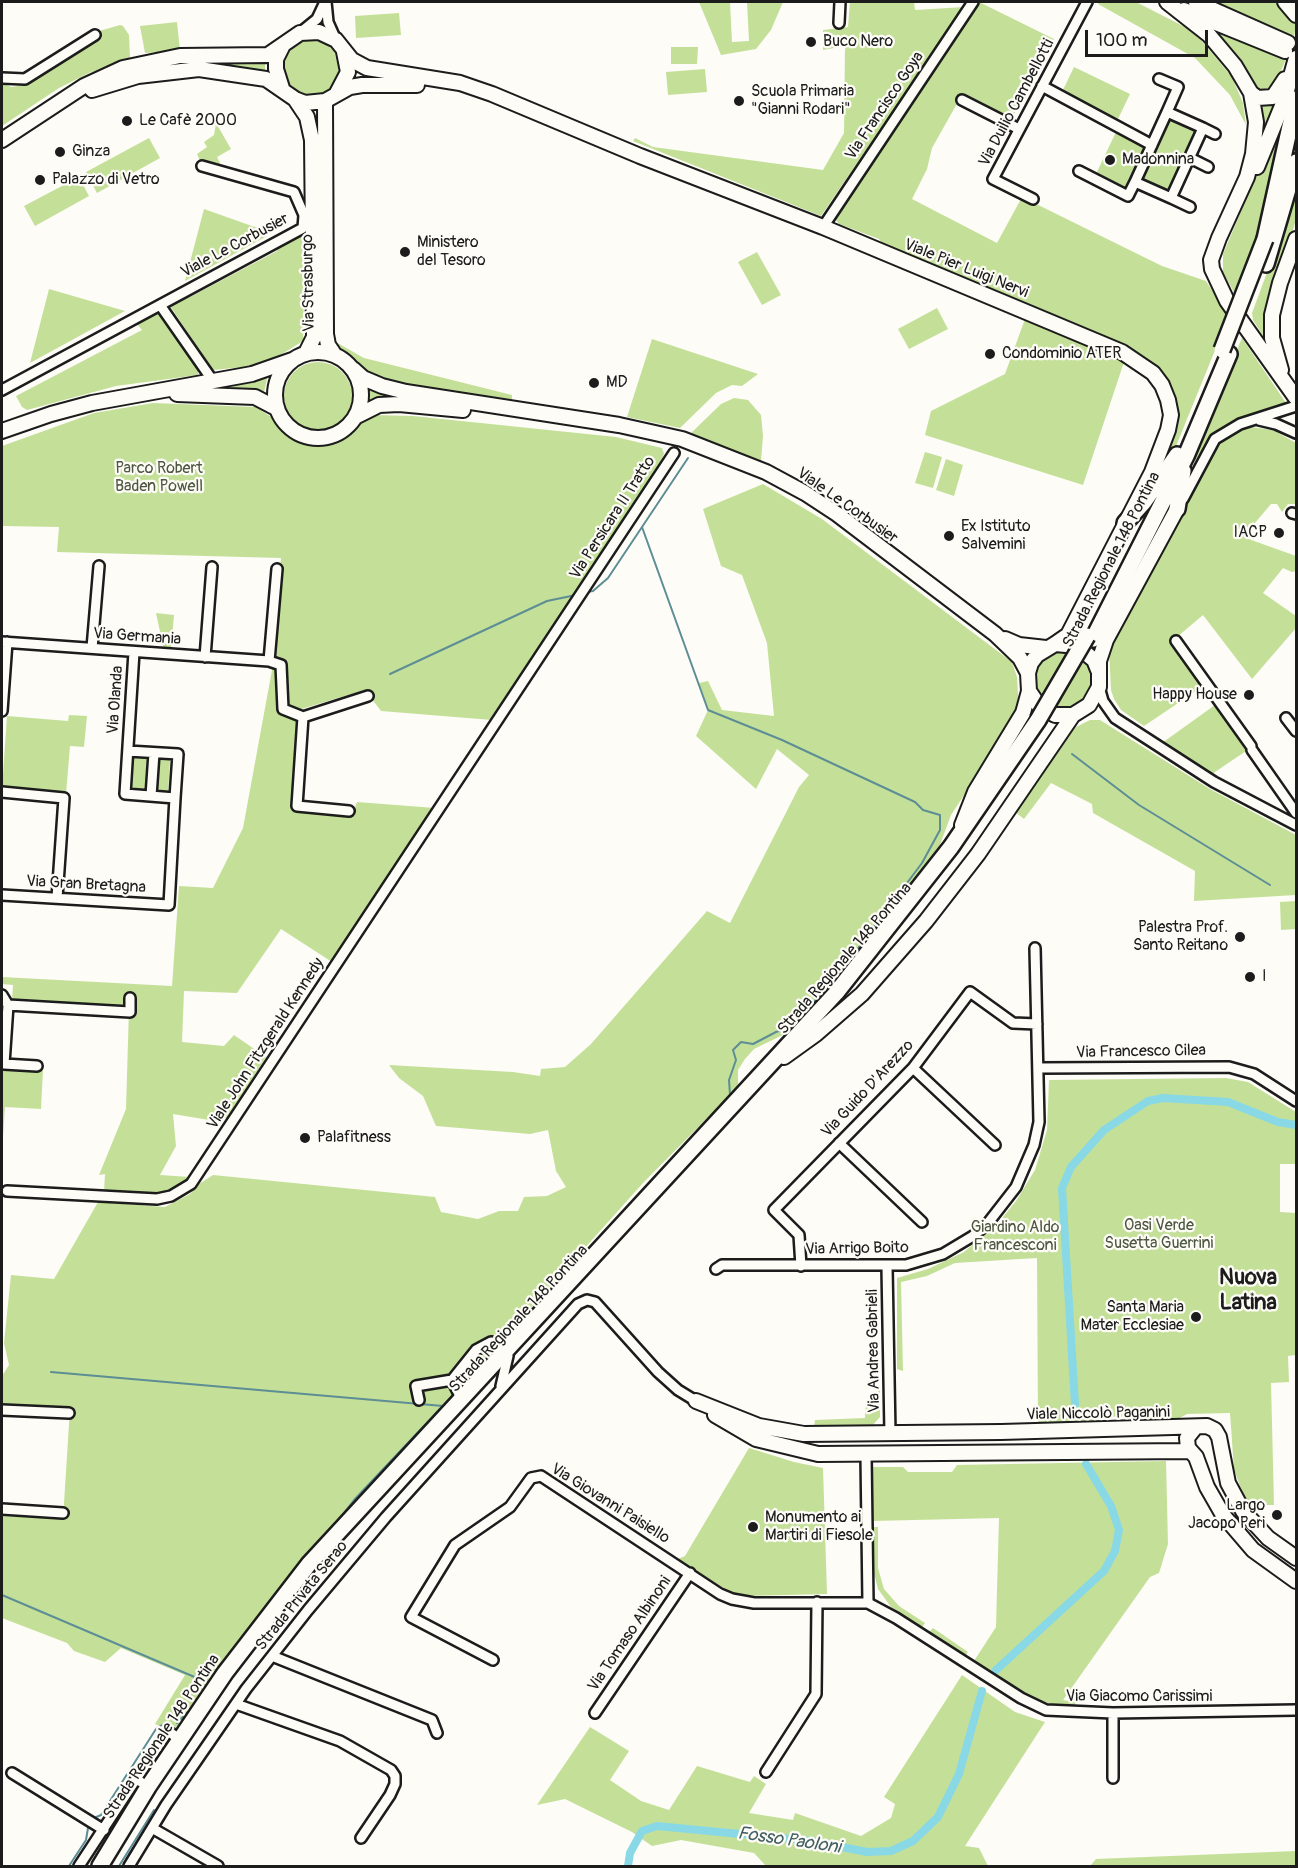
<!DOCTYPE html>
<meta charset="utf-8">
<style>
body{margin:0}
#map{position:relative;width:1298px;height:1868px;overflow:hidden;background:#fdfcf7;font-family:Pangolin,sans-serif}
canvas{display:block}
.frame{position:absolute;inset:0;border:3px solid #1c1c1c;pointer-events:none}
.scale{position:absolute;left:1085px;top:30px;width:123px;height:27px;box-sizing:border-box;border:3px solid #1c1c1c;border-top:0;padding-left:8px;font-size:18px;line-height:21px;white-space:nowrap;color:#1c1c1c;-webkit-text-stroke:4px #fdfcf7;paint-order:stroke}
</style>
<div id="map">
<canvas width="1298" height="1868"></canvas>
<div class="frame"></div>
<div class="scale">100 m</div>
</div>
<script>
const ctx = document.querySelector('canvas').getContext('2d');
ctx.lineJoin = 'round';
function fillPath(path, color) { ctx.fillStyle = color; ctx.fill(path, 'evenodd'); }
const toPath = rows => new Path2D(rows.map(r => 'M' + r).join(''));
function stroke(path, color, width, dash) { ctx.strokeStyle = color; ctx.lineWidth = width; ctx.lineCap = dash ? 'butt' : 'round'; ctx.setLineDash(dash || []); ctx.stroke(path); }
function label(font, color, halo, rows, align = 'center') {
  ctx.font = font + ' Pangolin,sans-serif'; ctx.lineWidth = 4.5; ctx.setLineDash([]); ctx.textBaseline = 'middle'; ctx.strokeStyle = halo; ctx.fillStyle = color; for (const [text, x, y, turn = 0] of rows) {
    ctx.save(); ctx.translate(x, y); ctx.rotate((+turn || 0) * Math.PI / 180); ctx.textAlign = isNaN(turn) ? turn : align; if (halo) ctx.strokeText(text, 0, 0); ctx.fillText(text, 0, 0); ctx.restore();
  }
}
fillPath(toPath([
 [699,2,730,2,732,42,749,41,747,2,783,2,771,30,756,49,721,55],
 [850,2,914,2,915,10,964,7,821,216,633,141,635,138,653,147,823,170,844,133,845,46,823,50,823,30,848,27],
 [979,2,1054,39,1012,118,963,93,932,148,927,169,912,199,997,243,1022,197,1162,266,1206,281,1229,316,1172,456,1141,500,1173,429,1154,369,888,252,879,239,839,224,835,219],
 [1099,2,1136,2,1185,27,1200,39,1232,77,1243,103,1246,125,1230,95,1195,58,1098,4],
 [1205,2,1278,2,1296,23,1294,38],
 [399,13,401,35,356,38,355,16],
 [1186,15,1286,59,1273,90,1255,94],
 [177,22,180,51,145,53,140,26],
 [120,25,123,26,129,35,130,58,89,73,59,88,2,126,2,83,11,87,24,85,99,39,96,32],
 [307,38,326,44,334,51,339,70,332,89,314,99,287,90,279,62,283,53,297,40],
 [671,47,698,47,697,64,671,64],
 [220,60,265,64,265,72,225,67,147,66],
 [1074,67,1130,94,1118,119,1062,92],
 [705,69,707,92,668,95,666,72],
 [1282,90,1261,142,1256,103],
 [1290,95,1256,242,1237,298,1223,272,1223,254],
 [1168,119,1196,132,1168,192,1140,179],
 [216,123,231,149,217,157,220,163,218,167,201,163,197,154,207,147,204,142,214,135],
 [1116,132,1145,146,1125,188,1096,174],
 [149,138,160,158,97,193,86,172],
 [79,177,89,196,35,226,24,206],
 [1296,194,1296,220,1265,319,1267,342,1253,320,1252,313],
 [204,209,266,231,267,236,185,281],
 [305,231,303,341,274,359,244,367,213,370,168,303,184,294,190,297,277,251,279,245],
 [757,252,781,295,762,305,738,262],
 [49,289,125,311,30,363],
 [937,308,948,329,909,349,898,329],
 [159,310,198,369,198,375,116,386,27,410,22,407,16,396,142,330,136,323],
 [1025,319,1124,362,1083,485,925,435,931,411,1005,374],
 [1242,338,1286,403,1215,432,1194,462,1189,460],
 [652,339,758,374,742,386,732,385,716,393,680,428,627,417],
 [334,341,364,358,512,395,512,402,391,382,350,363,335,349],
 '284 396a34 34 0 1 1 68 0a34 34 0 1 1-68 0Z',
 [268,375,263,396,187,391],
 [362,383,425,400,366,401],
 [734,398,748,400,761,415,763,436,761,461,689,435,721,404],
 [153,403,255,407,273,418,297,441,321,446,339,443,361,421,373,415,413,416,616,437,662,448,664,454,652,478,492,720,381,711,365,690,298,710,291,810,353,813,357,802,435,808,332,962,281,929,237,993,184,991,182,1042,224,1046,234,1035,266,1057,227,1119,216,1112,209,1120,173,1114,176,1146,160,1175,190,1177,170,1191,154,1195,104,1192,105,1174,99,1175,126,1109,129,1008,12,1002,13,985,2,984,2,977,172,986,179,886,213,888,243,828,272,670,281,558,57,552,59,527,2,526,2,446,94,413],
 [1251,427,1273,430,1296,443,1296,504,1288,504,1282,512,1277,504,1271,504,1243,537,1296,556,1296,571,1292,572,1283,568,1263,593,1296,616,1296,628,1252,679,1203,615,1170,643,1202,687,1144,726,1121,710,1114,699,1111,690,1109,649,1212,449,1226,436],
 [925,452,942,457,933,488,915,483],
 [946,459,963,465,954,496,936,490],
 [763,484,822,519,1012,662,1017,677,1019,712,951,815,934,861,863,952,795,1029,754,1049,745,1059,738,1070,738,1087,643,1183,341,1520,238,1646,180,1726,165,1728,155,1724,185,1675,121,1648,105,1662,74,1651,67,1643,2,1618,2,1516,63,1519,70,1408,2,1405,2,1376,9,1365,4,1343,11,1275,54,1279,98,1202,165,1207,190,1194,199,1184,213,1175,435,1197,441,1212,478,1219,499,1211,518,1211,524,1197,547,1196,566,1187,556,1171,548,1130,530,1134,436,1126,423,1096,399,1078,389,1065,513,1072,540,1076,541,1069,565,1067,591,1044,707,911,730,923,799,787,809,775,777,749,756,789,696,736,708,710,699,683,708,681,722,710,774,716,767,643,742,575,721,566,703,509],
 [156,613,174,615,171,651,164,650],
 '1034 679a30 30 0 1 1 60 0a30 30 0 1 1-60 0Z',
 [1215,705,1246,751,1212,774,1162,743],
 [69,715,87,716,84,747,70,746,66,794,2,789,7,716,68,721],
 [1090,720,1100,720,1210,789,1296,835,1296,895,1194,901,1195,871,1093,813,1092,804,1051,783,1024,819,1015,812,1063,740,1065,741,1074,728],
 [131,758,147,759,145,792,129,791],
 [159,760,170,760,168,793,157,792],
 [1296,901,1296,929,1281,930,1280,902],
 [2,1066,43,1069,41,1109,5,1107,3,1137],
 [1226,1078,1248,1082,1296,1112,1296,1164,1280,1164,1280,1212,1296,1213,1296,1355,1288,1356,1289,1382,1271,1383,1274,1505,1249,1505,1240,1486,1234,1469,1230,1413,1187,1414,1174,1421,1148,1421,1142,1416,1099,1417,1095,1422,1038,1424,1037,1258,955,1263,927,1276,901,1282,903,1371,897,1369,897,1278,928,1269,964,1252,999,1222,1016,1201,1035,1170,1047,1130,1049,1080],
 [880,1390,880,1417,872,1426,814,1427,815,1420,865,1418,866,1402],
 [749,1448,794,1462,823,1468,827,1594,743,1596,730,1592,678,1559,685,1556],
 [1166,1461,1168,1544,1159,1573,1150,1577,1063,1700,1076,1702,1074,1706,1058,1706,1032,1698,974,1661,996,1627,999,1518,872,1521,871,1467,903,1467,908,1472,952,1472,957,1465],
 [872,1527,878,1527,878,1568,884,1589,899,1606,925,1623,922,1627,891,1607,878,1589,873,1569],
 [933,1628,968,1652,965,1656,929,1632],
 [962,1675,1015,1712,1045,1722,965,1846,979,1848,988,1866,766,1866,754,1853,681,1840,652,1846,632,1832,565,1799,537,1805,590,1727,629,1751,610,1780,641,1801,669,1810,697,1766,750,1782,754,1776,766,1784,749,1813,793,1820,795,1813,861,1836,891,1818,895,1804,884,1797],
 [1296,1851,1296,1866,1090,1866,1096,1859]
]), '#c4e098');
stroke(toPath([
 [642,527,688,458],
 [587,592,593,591,608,578,642,527,708,710,782,740,915,802,923,810,940,815,940,830,922,863,853,955,794,1026,776,1032,753,1044,741,1042,733,1050,736,1060,729,1080,730,1095,599,1239],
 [390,674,547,601,576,595],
 [1072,754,1139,805,1270,885],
 [51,1372,443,1406],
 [460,1388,491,1355],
 [333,1527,354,1500,456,1392],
 [2,1595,211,1684],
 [177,1723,193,1707],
 [94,1818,101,1815,156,1729,165,1723],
 [69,1866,86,1840,88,1828],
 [119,1866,154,1810]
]), '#5d8d95', 2);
stroke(toPath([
 [1075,1404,1062,1188,1071,1167,1104,1130,1148,1101,1163,1098,1228,1102,1278,1122,1296,1125],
 [996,1670,1104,1571,1115,1551,1119,1530,1111,1506,1086,1464],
 [628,1866,630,1853,642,1831,657,1826,812,1841,867,1852,891,1851,913,1841,938,1817,959,1774,982,1691]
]), '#88d8e5', 8);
const street = toPath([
 [326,2,328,22,336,40],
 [839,23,840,2],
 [301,32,317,19,325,2],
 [2,78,25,79,95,35],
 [1159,79,1178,87,1167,112],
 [1042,86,1152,145],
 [962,100,1019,129],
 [1167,112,1203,128,1171,198,1135,182,1167,112],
 [1203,128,1215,134],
 [1190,158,1208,167],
 [1079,171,1128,196,1135,182],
 [1171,198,1190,207],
 [1033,199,993,179,1087,2],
 [823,227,973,2],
 [160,305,213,381],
 [2,390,303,228,304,215,294,192,202,166],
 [1259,420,1276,424,1296,433],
 [1183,499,1215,439,1240,424,1296,406],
 [1292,513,1296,514],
 [1176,641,1251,746],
 [2,642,269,661,277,569],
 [92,648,99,566],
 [205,657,212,567],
 [269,661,281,665,283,709,303,717,368,696],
 [1099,687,1103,701,1115,718,1214,782,1296,825],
 [2,711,7,642],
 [303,717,297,806,349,811],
 [1286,718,1296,731],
 [1252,750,1296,813],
 [128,751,178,754,175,798],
 [2,792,64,798,57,898],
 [151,796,154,753],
 [2,895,169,905,175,798,125,794,134,652],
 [2,995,8,1005,130,1012,130,998],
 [8,1005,4,1064,37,1066],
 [913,1068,995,1145],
 [1039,1068,1229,1067,1254,1074,1296,1101],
 [839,1143,922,1222],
 [7,1191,157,1199,171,1196,191,1184,674,453],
 [801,1266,799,1235,774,1210,913,1068,970,992,1013,1023,1037,1024],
 [887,1267,890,1434],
 [716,1269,722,1265,906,1265,943,1254,973,1236,988,1223,1016,1187,1034,1145,1039,1122,1035,948],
 [501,1386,508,1356],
 [461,1398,452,1380,476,1350,491,1342,511,1344],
 [419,1400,416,1386,452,1380],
 [2,1410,69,1413],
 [866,1455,868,1603],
 [2,1509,63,1513],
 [272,1656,432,1720,437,1733],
 [493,1660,411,1617,455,1545,510,1507,531,1478,541,1476,720,1594,732,1599,754,1603,868,1603,896,1618,1021,1698,1046,1710,1113,1713,1296,1710],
 [236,1704,340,1741,391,1770,395,1776,395,1784,390,1795,361,1838],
 [595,1713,690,1573],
 [766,1772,816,1694,817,1602],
 [12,1773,104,1830],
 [1113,1778,1113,1713],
 [141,1782,136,1779,168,1731,179,1739],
 [152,1828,218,1866],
 [79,1866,136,1779],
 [129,1866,166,1805,246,1689,308,1610,386,1517,578,1304,587,1300,595,1302,658,1372,678,1390,696,1401]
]);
const secondary = toPath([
 [1167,2,1209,35,1235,66,1251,93,1256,122,1253,154,1247,177,1219,238,1211,260,1212,269,1227,301,1296,398],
 [1196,2,1288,43],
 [1285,2,1296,15],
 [1184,10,1285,51],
 [282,88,276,69,276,59,283,45],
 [92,90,138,76,199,69,266,79,295,99,305,103,325,101,350,87,362,85,417,85],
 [337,93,348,72,344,52],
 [1251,93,1257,98,1273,97,1285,79],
 [295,99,307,117,312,140,314,337,306,353],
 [325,101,326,334,328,345,334,354],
 [2,140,84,86,123,68,180,56,268,55,300,33,319,32,336,40,352,60,367,68,460,83,492,94,640,156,823,227,1122,352,1153,373,1162,385,1168,400,1171,415,1168,430,1152,472,1068,635,1055,644],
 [1257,167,1284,101,1296,58],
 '275 395a43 43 0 1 1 86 0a43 43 0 1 1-86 0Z',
 [353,369,363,378,382,386,406,392,619,425,682,439,766,472,805,493,837,514,995,634,1020,658,1028,673],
 [1281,370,1272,338,1272,315,1280,283,1296,239],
 [177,394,255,397,276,408],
 [357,416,379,405,399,404,463,410],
 [2,431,51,414,92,403,252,374,292,360],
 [1005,639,1019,645,1046,648],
 [1098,670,1094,660,1077,646,1055,644,1037,655,1031,663,1028,673,1029,691,1039,706,1055,715,1073,715,1089,705,1099,687,1099,661,1106,640,1177,509],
 [962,825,975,792,1023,713,1029,691],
 [784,1057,816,1034,862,994,926,921,978,854,1073,715],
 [696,1401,759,1426,804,1434,1001,1432,1207,1426,1215,1430,1219,1437,1228,1483,1243,1511,1268,1538,1296,1558],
 [715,1415,756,1439,818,1454,1189,1451],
 [1195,1428,1187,1438,1188,1448,1196,1457,1207,1487,1223,1515,1253,1550,1296,1581]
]);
const primary = toPath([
 [1265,239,1296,99],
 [1266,264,1296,162],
 [1177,509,1183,471],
 [1125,523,1144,502,1177,455],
 [1093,639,1186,456,1229,354],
 [100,1866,148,1787,225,1673,309,1564,836,993,951,847,1038,720]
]);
stroke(street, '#1c1c1c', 14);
stroke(secondary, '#1c1c1c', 18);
stroke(primary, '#1c1c1c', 20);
stroke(street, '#fdfcf7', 9);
stroke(secondary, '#fdfcf7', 14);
stroke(primary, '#fdfcf7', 15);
const primaryBridge = toPath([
 [1222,350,1265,239],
 [1038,720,1087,636]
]);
stroke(primaryBridge, '#1c1c1c', 20, []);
stroke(primaryBridge, '#fdfcf7', 15);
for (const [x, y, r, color] of [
 [811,42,6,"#1c1c1c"],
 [739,101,6,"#1c1c1c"],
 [127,121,6,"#1c1c1c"],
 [60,152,6,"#1c1c1c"],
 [1110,160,6,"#1c1c1c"],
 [40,180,6,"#1c1c1c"],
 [405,252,6,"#1c1c1c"],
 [990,354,6,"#1c1c1c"],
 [594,383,6,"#1c1c1c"],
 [1279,533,6,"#1c1c1c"],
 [949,536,6,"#1c1c1c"],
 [1249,695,6,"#1c1c1c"],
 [1240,937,6,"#1c1c1c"],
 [1250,977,6,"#1c1c1c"],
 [305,1138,6,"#1c1c1c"],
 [1196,1317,6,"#1c1c1c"],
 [1277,1515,6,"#1c1c1c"],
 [753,1527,6,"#1c1c1c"]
]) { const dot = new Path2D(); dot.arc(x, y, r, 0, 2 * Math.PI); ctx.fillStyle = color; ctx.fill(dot); stroke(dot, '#fdfcf7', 2); }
label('16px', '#1c1c1c', '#fdfcf7', [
 ["Buco Nero",823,42],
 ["Scuola Primaria",751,92],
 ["\"Gianni Rodari\"",751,110],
 ["Le Cafè 2000",139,121],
 ["Ginza",72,152],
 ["Madonnina",1122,160],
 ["Palazzo di Vetro",52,180],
 ["Ministero",417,243],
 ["del Tesoro",417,261],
 ["Condominio ATER",1002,354],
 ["MD",606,383],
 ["Ex Istituto",961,527],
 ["Salvemini",961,545],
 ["IACP",1267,533,"right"],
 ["Happy House",1237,695,"right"],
 ["Palestra Prof.",1228,928,"right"],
 ["Santo Reitano",1228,946,"right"],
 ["I",1262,977],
 ["Palafitness",317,1138],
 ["Santa Maria",1184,1308,"right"],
 ["Mater Ecclesiae",1184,1326,"right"],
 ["Largo",1265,1506,"right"],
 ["Jacopo Peri",1265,1524,"right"],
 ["Monumento ai",765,1518],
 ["Martiri di Fiesole",765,1536]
], 'left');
label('16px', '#1c1c1c', '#fdfcf7', [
 ["Via Duilio Cambellotti",1017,103,-62],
 ["Via Francisco Goya",885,106,-56],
 ["Viale Le Corbusier",235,246,-28],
 ["Viale Pier Luigi Nervi",966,269,22],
 ["Via Strasburgo",309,283,-91],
 ["Viale Le Corbusier",847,506,35],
 ["Via Persicara II Tratto",613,518,-57],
 ["Strada Regionale 148 Pontina",1112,560,-63],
 ["Via Germania",137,637,4],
 ["Via Olanda",116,700,-86],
 ["Via Gran Bretagna",86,885,3],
 ["Strada Regionale 148 Pontina",845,959,-49],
 ["Viale John Fitzgerald Kennedy",266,1044,-57],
 ["Via Francesco Cilea",1141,1052,-1],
 ["Via Guido D'Arezzo",868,1089,-47],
 ["Via Arrigo Boito",857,1249,-1],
 ["Strada Regionale 148 Pontina",519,1319,-47],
 ["Via Andrea Gabrieli",874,1351,-91],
 ["Viale Niccolò Paganini",1098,1414,-1],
 ["Via Giovanni Paisiello",610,1504,32],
 ["Strada Privata Serao",302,1596,-51],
 ["Via Tomaso Albinoni",630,1634,-56],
 ["Via Giacomo Carissimi",1139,1697],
 ["Strada Regionale 148 Pontina",162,1737,-56]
]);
label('16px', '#4e5741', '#fdfcf7', [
 ["Parco Robert",159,469],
 ["Baden Powell",159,487],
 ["Oasi Verde",1159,1226],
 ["Susetta Guerrini",1159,1244],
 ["Giardino Aldo",1015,1228],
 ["Francesconi",1015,1246]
]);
label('italic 18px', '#425e62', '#fdfcf7', [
 ["Fosso Paoloni",789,1841,8]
]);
label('bold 22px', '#1c1c1c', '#fdfcf7', [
 ["Nuova",1248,1278],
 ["Latina",1248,1303]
]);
</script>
